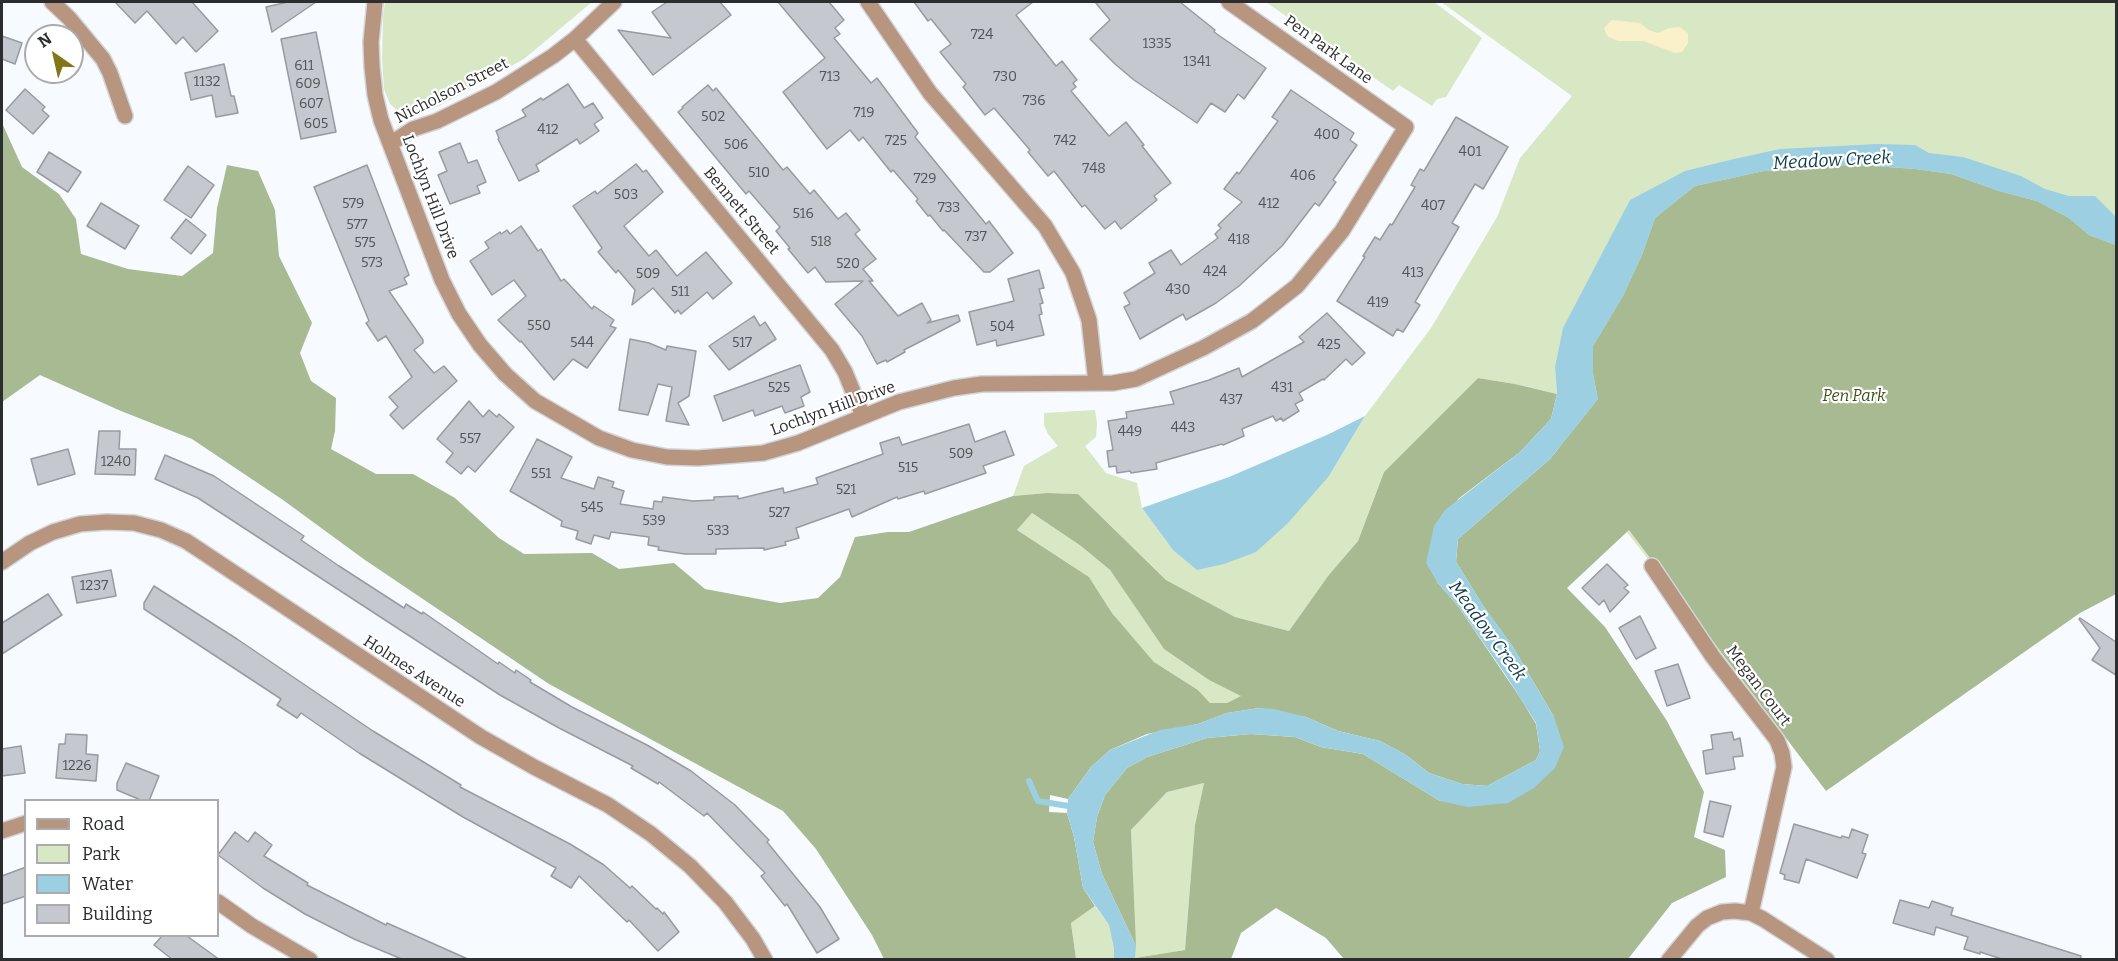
<!DOCTYPE html>
<style>
body{margin:0}
#map{position:relative;width:2118px;height:961px;overflow:hidden;background:#f7fafe;font-family:Bitter,serif}
canvas{display:block}
.frame{position:absolute;inset:0;border:3px solid #2b2d2f;pointer-events:none}
.legend{position:absolute;left:24px;top:799px;width:195px;height:138px;box-sizing:border-box;background:#fff;border:2px solid #aaabac;margin:0;padding:8px 10px;list-style:none;font-size:18px;color:#2b2d2f}
.legend li{display:flex;align-items:center;gap:12px;height:30px}
.legend b{width:30px;border:2px solid #aaabac}
.north{position:absolute;left:24px;top:24px;width:60px;height:60px;box-sizing:border-box;background:#fff;border:2px solid #aaabac;border-radius:50%;rotate:326deg;font-size:16px;font-weight:700;line-height:24px;text-align:center;color:#2b2d2f}
.north::after{content:'';display:block;margin:auto;width:21px;height:27px;background:#837619;clip-path:polygon(50% 0,100% 100%,50% 72%,0 100%)}
</style>
<div id="map">
<canvas width="2118" height="961"></canvas>
<div class="frame"></div>
<ul class="legend">
<li><b style="height:8px;background:#b8957e"></b>Road</li>
<li><b style="height:16px;background:#d8e8c4"></b>Park</li>
<li><b style="height:16px;background:#9ccfe2"></b>Water</li>
<li><b style="height:16px;background:#c5c8ce"></b>Building</li>
</ul>
<div class="north">N</div>
</div>
<script>
const ctx = document.querySelector('canvas').getContext('2d');
ctx.lineJoin = 'round';
function fillPath(path, color) { ctx.fillStyle = color; ctx.fill(path, 'evenodd'); }
const toPath = rows => new Path2D(rows.map(r => 'M' + r).join(''));
function stroke(path, color, width, dash) { ctx.strokeStyle = color; ctx.lineWidth = width; ctx.lineCap = dash ? 'butt' : 'round'; ctx.setLineDash(dash || []); ctx.stroke(path); }
function label(font, color, halo, rows, align = 'center') {
  ctx.font = font + ' Bitter,serif'; ctx.lineWidth = 4.5; ctx.setLineDash([]); ctx.textBaseline = 'middle'; ctx.strokeStyle = halo; ctx.fillStyle = color; for (const [text, x, y, turn = 0] of rows) {
    ctx.save(); ctx.translate(x, y); ctx.rotate((+turn || 0) * Math.PI / 180); ctx.textAlign = isNaN(turn) ? turn : align; if (halo) ctx.strokeText(text, 0, 0); ctx.fillText(text, 0, 0); ctx.restore();
  }
}
fillPath(toPath([
 [385,2,592,2,524,59,439,106,418,114,398,111,390,104,384,89,382,58,383,16],
 [1266,2,1434,2,1482,38,1446,97,1437,99,1432,106,1399,85,1393,91],
 [1441,2,2116,2,2116,588,1812,769,1548,431,1650,191,1630,200,1555,367,1557,394,1515,384,1478,378,1384,472,1358,541,1328,576,1289,631,1235,617,1166,580,1078,494,1047,493,1013,496,1024,466,1058,446,1048,434,1044,425,1044,413,1095,410,1097,423,1096,437,1085,446,1106,473,1137,483,1142,508,1173,550,1329,476,1365,416,1431,328,1497,217,1520,158,1572,96],
 [1032,513,1081,546,1110,570,1164,649,1209,680,1242,696,1227,703,1210,703,1198,690,1154,662,1112,613,1089,577,1017,530],
 [1204,783,1195,826,1185,950,1135,958,1131,830,1167,792],
 [1095,906,1109,925,1114,949,1114,959,1076,959,1071,923]
]), '#d8e8c4');
fillPath(toPath([
 [2,123,22,167,59,194,76,219,81,254,128,269,182,276,213,253,217,208,227,165,258,171,275,210,279,256,312,323,300,353,311,381,336,398,335,431,331,449,376,474,413,474,455,498,499,538,524,554,592,553,619,569,674,563,705,589,780,603,818,598,840,577,855,537,888,532,909,532,1013,496,1047,493,1078,494,1166,580,1235,617,1289,631,1328,576,1358,541,1384,472,1478,378,1515,384,1557,394,1551,419,1520,452,1458,499,1437,582,1458,606,1521,699,1536,724,1540,751,1536,760,1487,786,1462,784,1429,773,1406,755,1380,741,1338,731,1306,717,1259,708,1227,713,1198,724,1147,734,1110,750,1091,767,1068,799,1050,795,1049,812,1067,813,1074,837,1083,888,1095,906,1071,923,1076,959,884,959,872,935,816,849,783,811,549,684,365,560,283,500,192,439,121,411,40,375,2,402],
 [1032,513,1081,546,1110,570,1164,649,1209,680,1241,696,1227,703,1210,703,1198,690,1154,662,1112,613,1089,577,1017,530],
 [1813,166,1874,166,1915,169,1951,174,1999,191,2037,201,2069,218,2089,235,2116,245,2116,594,2080,613,1826,791,1629,530,1567,588,1605,627,1667,721,1704,792,1694,837,1725,850,1726,877,1672,903,1628,959,1344,959,1326,938,1276,908,1241,933,1231,959,1135,959,1135,958,1185,950,1195,825,1204,783,1167,792,1131,830,1136,946,1102,874,1093,842,1097,817,1105,795,1127,768,1147,757,1207,738,1251,734,1295,737,1321,747,1363,754,1440,801,1534,788,1554,717,1513,647,1484,607,1456,562,1458,539,1550,459,1598,399,1593,374,1593,346,1623,296,1642,255,1655,218,1695,186,1764,171]
]), '#a8ba91');
fillPath(toPath([
 [1612,20,1640,23,1649,30,1658,33,1669,28,1680,27,1688,33,1688,43,1682,52,1675,53,1643,41,1618,41,1607,36,1604,28]
]), '#faf0ca');
fillPath(toPath([
 [1877,144,1915,145,1929,153,1963,157,2021,176,2045,189,2069,196,2095,196,2116,217,2116,245,2089,235,2069,218,2037,201,1999,191,1951,174,1915,169,1874,166,1813,166,1764,171,1695,186,1655,218,1642,255,1623,296,1593,346,1593,374,1598,399,1550,459,1458,539,1456,562,1484,607,1513,647,1554,717,1564,747,1555,768,1534,788,1508,803,1468,807,1440,801,1363,754,1321,747,1295,737,1251,734,1207,738,1147,757,1127,768,1105,795,1097,817,1093,842,1102,874,1136,946,1135,959,1114,959,1114,949,1109,925,1083,888,1074,837,1067,813,1068,799,1091,767,1110,750,1160,730,1198,724,1227,713,1259,708,1274,709,1306,717,1338,731,1380,741,1406,755,1429,773,1462,784,1487,786,1536,760,1540,751,1536,723,1505,674,1458,606,1437,582,1426,563,1434,526,1445,510,1520,452,1551,419,1557,394,1555,367,1563,328,1630,200,1685,171,1734,159,1780,149],
 [1365,416,1329,476,1288,523,1256,552,1224,564,1197,570,1173,550,1142,508,1229,477,1329,434]
]), '#9ccfe2');
stroke(toPath([
 [1029,781,1038,801,1068,806]
]), '#9ccfe2', 6);
const building = toPath([
 [115,2,192,2,218,31,196,52,183,37,176,44,147,11,135,23,115,2],
 [288,2,316,2,272,32,266,7,288,2],
 [667,2,720,2,731,15,653,75,618,30,671,38,652,12,667,2],
 [778,2,829,2,844,20,835,28,840,34,834,38,871,83,877,78,918,133,915,137,986,224,989,221,1013,253,990,272,984,272,944,230,943,231,930,215,928,216,916,201,918,199,893,170,891,172,863,137,859,141,850,130,827,149,783,92,825,58,778,2],
 [914,2,1033,2,1016,15,1056,66,1062,61,1077,80,1073,83,1076,87,1071,91,1109,136,1126,122,1144,145,1142,146,1171,183,1154,196,1157,200,1121,229,1115,221,1105,229,1085,205,1082,207,1054,171,1048,176,1028,152,1030,150,994,108,985,115,963,87,966,84,940,52,951,44,931,19,928,21,914,2],
 [1095,2,1180,2,1215,30,1214,32,1266,68,1244,99,1238,94,1225,112,1211,103,1197,123,1134,80,1115,64,1090,39,1110,20,1095,2],
 [316,32,336,132,301,139,281,39,316,32],
 [2,36,22,43,15,64,2,59,2,36],
 [224,64,231,96,234,96,238,113,216,117,212,95,191,100,185,73,224,64],
 [568,84,584,108,593,103,603,118,594,124,599,131,580,144,577,139,536,165,539,171,519,181,498,139,499,138,496,131,526,116,522,110,541,98,543,100,568,84],
 [708,85,713,91,716,88,783,170,787,167,810,194,814,190,838,219,846,213,860,230,855,234,876,259,863,269,873,281,869,281,898,316,922,303,931,320,927,323,958,315,960,321,904,350,905,352,887,362,886,360,877,364,862,336,835,304,863,281,826,282,815,267,808,273,788,249,790,248,776,231,780,227,749,191,746,194,678,112,683,108,682,107,708,85],
 [25,89,45,107,42,110,49,116,33,134,6,110,25,89],
 [1291,90,1354,133,1350,140,1357,145,1333,180,1336,182,1319,206,1315,203,1282,246,1239,286,1216,303,1186,320,1183,314,1140,339,1124,307,1130,304,1124,293,1155,273,1149,263,1171,250,1181,265,1218,238,1215,234,1221,228,1218,225,1242,202,1224,189,1237,172,1239,174,1278,121,1272,117,1291,90],
 [1456,117,1508,147,1483,189,1475,184,1452,223,1459,227,1415,302,1420,305,1403,332,1397,329,1393,336,1337,301,1365,257,1363,256,1375,237,1380,240,1390,224,1392,225,1415,187,1411,185,1420,169,1424,171,1456,117],
 [460,143,468,163,477,160,486,182,477,186,480,193,450,204,438,175,447,171,439,152,460,143],
 [49,152,81,172,68,192,37,172,49,152],
 [636,164,643,172,646,170,663,192,624,226,649,256,656,250,677,276,706,252,732,283,713,299,707,292,681,314,678,310,675,313,653,288,632,305,635,290,618,270,616,273,598,252,602,248,573,206,595,191,597,194,636,164],
 [367,165,409,275,404,278,407,284,389,291,423,340,423,343,414,350,434,373,444,366,457,381,403,429,390,415,398,407,389,397,412,377,386,336,378,341,366,323,369,321,314,187,367,165],
 [188,166,214,185,191,218,164,200,188,166],
 [101,203,139,226,125,249,87,226,101,203],
 [186,219,206,235,191,254,171,238,186,219],
 [521,226,538,251,541,249,561,281,564,279,592,309,594,306,614,320,610,326,616,328,587,368,573,359,554,380,521,341,520,342,498,320,526,296,514,280,492,295,470,261,489,248,485,242,500,232,501,234,507,230,510,234,521,226],
 [1039,270,1044,288,1039,289,1043,303,1040,304,1042,314,1039,315,1044,335,997,346,996,340,977,345,969,312,1014,301,1008,279,1039,270],
 [1327,313,1365,353,1352,365,1346,359,1324,380,1323,379,1299,393,1303,400,1295,404,1299,411,1283,421,1281,418,1276,421,1273,416,1242,429,1244,436,1223,445,1222,444,1156,463,1157,469,1131,473,1130,471,1117,473,1116,466,1109,467,1107,451,1113,450,1108,421,1127,418,1126,412,1174,404,1170,392,1209,380,1239,368,1242,377,1304,342,1299,337,1327,313],
 [754,316,760,326,765,322,776,339,729,370,709,346,754,316],
 [630,339,649,343,666,350,667,346,696,351,689,396,678,403,689,425,666,421,672,387,658,384,648,415,619,410,630,339],
 [800,365,810,392,801,397,804,406,785,413,782,406,755,416,753,410,723,421,714,396,800,365],
 [469,401,483,417,489,410,497,417,499,414,514,427,475,472,468,466,461,474,446,462,453,453,437,439,469,401],
 [969,424,975,442,1005,431,1014,455,983,466,986,473,925,494,924,491,898,499,897,497,852,517,849,509,796,528,799,538,785,542,786,545,764,550,764,548,716,549,716,554,685,554,658,550,659,547,648,545,649,537,611,532,609,539,594,535,591,544,576,539,578,531,561,526,562,521,510,491,537,439,572,457,561,478,594,489,598,477,614,482,612,487,624,491,620,504,653,509,654,501,662,502,663,497,693,501,714,500,714,497,738,496,738,499,783,488,784,493,818,484,816,478,883,454,880,443,899,437,902,445,969,424],
 [99,431,120,431,119,449,136,449,135,475,95,474,99,431],
 [68,449,75,474,38,485,31,459,68,449],
 [165,455,214,476,304,536,301,540,339,566,404,608,406,604,422,614,423,612,498,664,499,662,515,673,516,670,531,680,530,682,572,707,647,745,691,771,735,805,769,840,767,842,820,907,839,939,817,953,787,904,785,906,761,876,765,873,707,813,704,816,659,782,658,784,631,768,633,766,559,728,500,695,198,498,155,479,165,455],
 [1607,564,1628,585,1624,588,1629,592,1610,612,1604,600,1599,605,1582,588,1607,564],
 [111,570,116,596,77,603,72,577,111,570],
 [154,586,237,639,373,731,461,785,460,787,570,844,604,865,630,888,632,886,656,909,657,908,663,914,664,912,679,932,658,951,629,920,627,922,579,876,571,888,551,876,556,868,463,817,359,753,301,713,297,718,277,705,281,699,144,609,144,603,154,586],
 [48,594,62,615,2,654,2,623,48,594],
 [1640,616,1656,648,1636,659,1619,628,1640,616],
 [2080,618,2116,642,2116,675,2092,660,2100,648,2079,619,2080,618],
 [1678,664,1690,698,1667,706,1655,671,1678,664],
 [1732,732,1734,740,1740,738,1743,756,1733,757,1735,769,1706,774,1703,751,1713,749,1711,735,1732,732],
 [66,734,87,735,86,754,98,755,96,781,56,778,59,744,65,744,66,734],
 [21,746,25,773,2,776,2,749,21,746],
 [126,763,159,776,149,801,143,801,117,790,117,783,126,763],
 [1710,801,1731,806,1723,837,1704,832,1710,801],
 [1794,824,1841,838,1842,836,1849,838,1852,829,1868,835,1862,853,1866,854,1857,878,1806,859,1799,883,1784,879,1785,875,1780,873,1794,824],
 [235,832,248,842,255,832,272,845,264,856,308,883,307,885,386,925,387,923,470,960,404,960,354,939,305,914,263,888,218,855,235,832],
 [26,867,26,896,2,904,2,876,26,867],
 [1900,900,1929,908,1932,901,1953,908,1951,915,2081,956,2080,960,2005,960,1980,952,1980,954,1964,949,1968,937,1936,927,1934,935,1893,923,1900,900],
 [162,936,187,936,220,960,173,960,154,945,162,936]
]);
fillPath(building, '#c5c8ce');
stroke(building, '#989ba1', 1.5);
const minor = toPath([
 [52,2,69,18,103,59,110,73,125,116],
 [375,2,371,42,372,67,375,95,381,120,442,280,459,314,480,345,505,374,535,401,599,438,632,450,667,457,698,458,763,453,798,443,899,402,954,388,982,384,1113,383,1136,379,1203,348,1252,321,1297,286,1342,231,1406,127,1229,2],
 [868,2,930,93,1045,226,1073,273,1089,320,1096,383],
 [575,39,832,350,845,372,863,416],
 [390,144,413,129,437,121,496,92,553,56,575,39,614,2],
 [2,562,30,543,53,532,80,524,107,522,134,523,161,530,186,541,481,737,534,767,608,805,651,834,690,866,725,902,753,939,765,960],
 [1652,566,1713,657,1777,740,1782,753,1784,767,1751,913],
 [2,831,26,823],
 [218,902,252,926,310,960],
 [1669,960,1697,926,1707,918,1722,912,1735,911,1751,913,1763,919,1827,960]
]);
stroke(minor, '#d2d5d9', 18);
stroke(minor, '#b8957e', 15);
label('14px', '#525457', null, [
 ["724",982,35],
 ["1335",1157,44],
 ["1341",1197,62],
 ["611",304,66],
 ["713",830,77],
 ["730",1005,77],
 ["1132",207,82],
 ["609",308,84],
 ["736",1034,101],
 ["607",311,104],
 ["719",864,113],
 ["502",713,117],
 ["605",316,124],
 ["412",548,130],
 ["400",1327,135],
 ["725",896,141],
 ["742",1065,141],
 ["506",736,145],
 ["401",1470,152],
 ["748",1094,169],
 ["510",759,173],
 ["406",1303,176],
 ["729",925,179],
 ["503",626,195],
 ["579",353,204],
 ["412",1269,204],
 ["407",1433,206],
 ["733",949,208],
 ["516",803,214],
 ["577",357,225],
 ["737",976,237],
 ["418",1239,240],
 ["518",821,242],
 ["575",365,243],
 ["573",372,263],
 ["520",848,264],
 ["424",1215,272],
 ["413",1413,273],
 ["509",648,274],
 ["430",1178,290],
 ["511",680,292],
 ["419",1378,303],
 ["550",539,326],
 ["504",1002,327],
 ["544",582,343],
 ["517",742,343],
 ["425",1329,345],
 ["525",779,388],
 ["431",1282,388],
 ["437",1231,400],
 ["443",1183,428],
 ["449",1130,432],
 ["557",470,439],
 ["509",961,454],
 ["1240",116,462],
 ["515",908,468],
 ["551",541,474],
 ["521",846,490],
 ["545",592,508],
 ["527",779,513],
 ["539",654,521],
 ["533",718,531],
 ["1237",94,586],
 ["1226",77,766]
]);
label('16px', '#2b2d2f', '#fff', [
 ["Pen Park Lane",1328,50,36],
 ["Nicholson Street",452,91,-27],
 ["Lochlyn Hill Drive",430,197,69],
 ["Bennett Street",741,211,50],
 ["Lochlyn Hill Drive",833,409,-20],
 ["Holmes Avenue",414,672,33],
 ["Megan Court",1758,686,53]
]);
label('italic 16px', '#3b5014', '#fff', [
 ["Pen Park",1854,397]
]);
label('italic 18px', '#0c3947', '#fff', [
 ["Meadow Creek",1832,161,-3],
 ["Meadow Creek",1487,631,54]
]);
</script>
